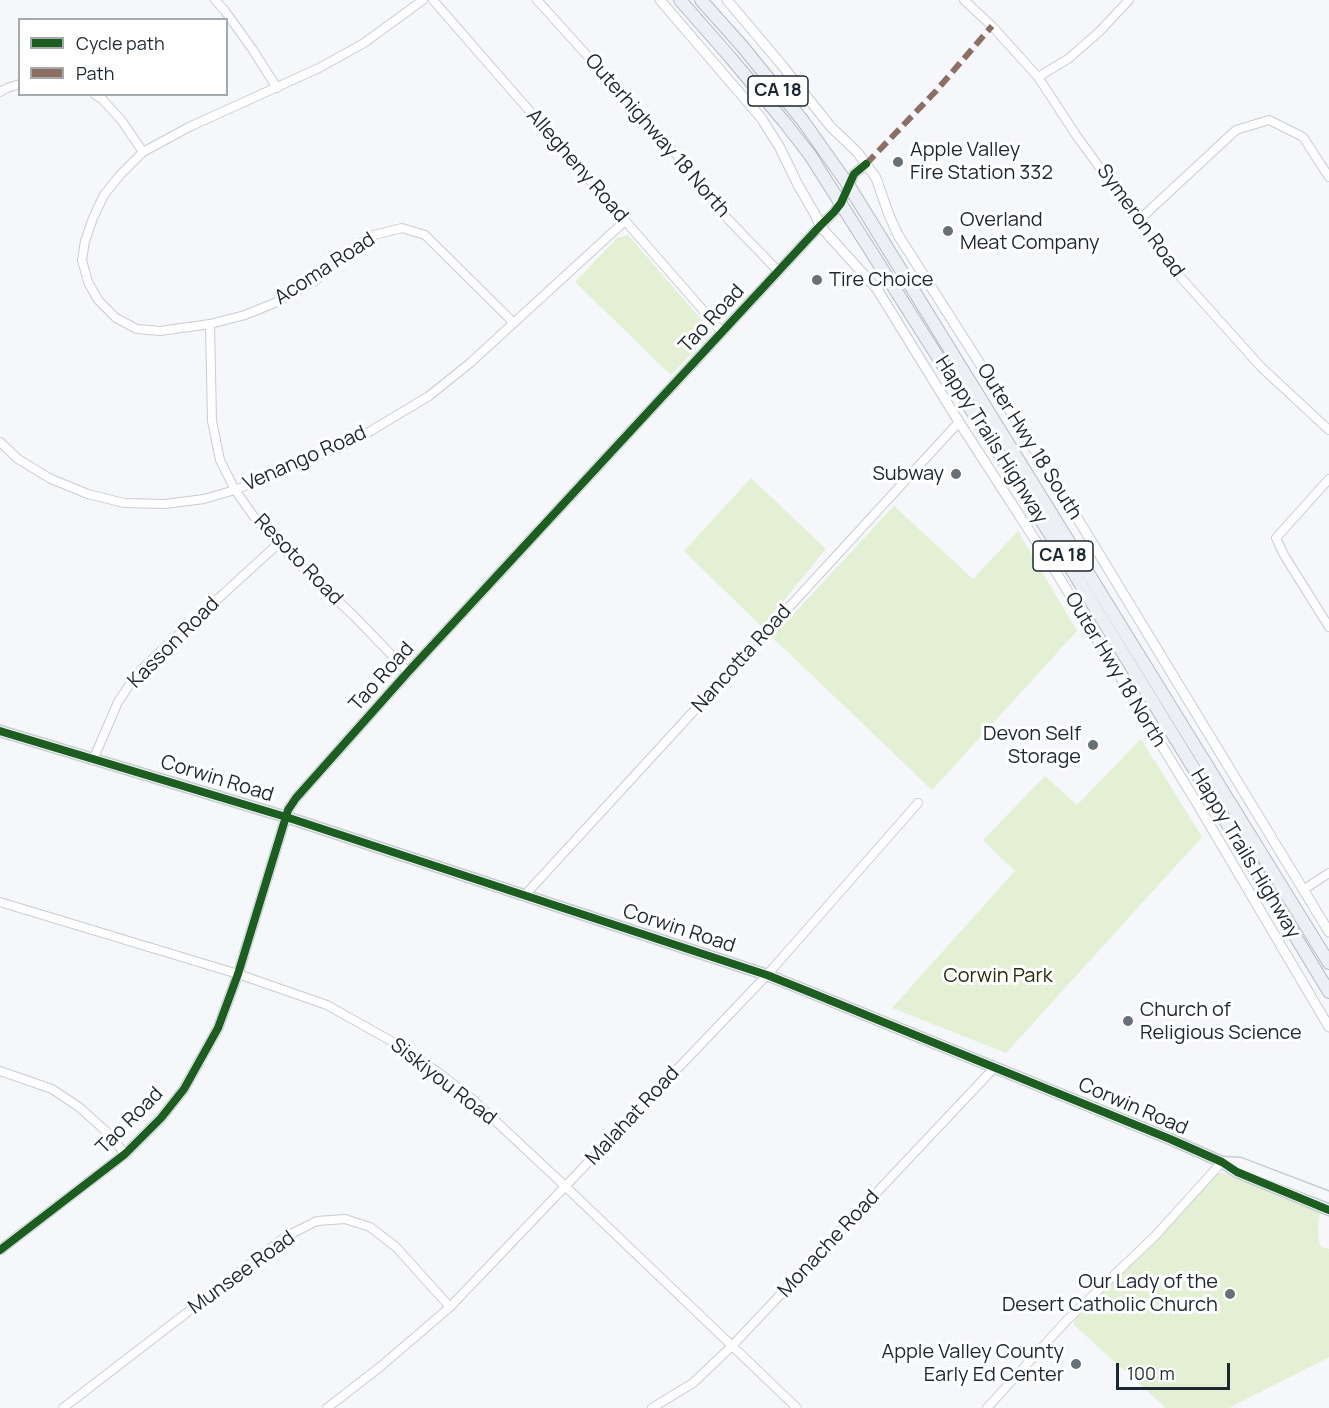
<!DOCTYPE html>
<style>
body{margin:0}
#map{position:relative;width:1329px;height:1408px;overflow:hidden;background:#f5f7fa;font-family:Manrope,sans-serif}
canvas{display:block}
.legend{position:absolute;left:18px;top:18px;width:210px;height:78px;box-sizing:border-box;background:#fff;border:2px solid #a4a9ad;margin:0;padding:8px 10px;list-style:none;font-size:18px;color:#1c2731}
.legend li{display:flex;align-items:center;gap:12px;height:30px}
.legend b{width:30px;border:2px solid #a4a9ad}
.scale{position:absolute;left:1116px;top:1363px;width:114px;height:27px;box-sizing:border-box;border:3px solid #1c2731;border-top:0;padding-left:8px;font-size:18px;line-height:21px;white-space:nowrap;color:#1c2731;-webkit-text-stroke:4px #fff;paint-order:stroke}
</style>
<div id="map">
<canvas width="1329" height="1408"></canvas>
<ul class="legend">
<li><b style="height:8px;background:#1b5e20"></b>Cycle path</li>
<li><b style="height:8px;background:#8d6e63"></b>Path</li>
</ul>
<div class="scale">100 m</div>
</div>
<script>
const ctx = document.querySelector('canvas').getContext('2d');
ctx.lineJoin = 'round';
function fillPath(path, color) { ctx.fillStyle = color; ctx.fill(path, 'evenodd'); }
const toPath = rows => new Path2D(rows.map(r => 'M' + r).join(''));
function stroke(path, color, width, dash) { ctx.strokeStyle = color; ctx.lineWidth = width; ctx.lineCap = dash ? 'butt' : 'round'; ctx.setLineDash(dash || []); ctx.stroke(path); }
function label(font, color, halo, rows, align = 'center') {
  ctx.font = font + ' Manrope,sans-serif'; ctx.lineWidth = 6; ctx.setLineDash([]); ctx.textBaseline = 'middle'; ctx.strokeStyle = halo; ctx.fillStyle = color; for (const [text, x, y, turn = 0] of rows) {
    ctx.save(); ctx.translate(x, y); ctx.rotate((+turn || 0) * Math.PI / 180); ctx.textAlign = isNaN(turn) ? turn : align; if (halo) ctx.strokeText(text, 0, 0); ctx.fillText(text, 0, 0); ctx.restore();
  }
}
fillPath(toPath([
 [628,235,712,332,671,375,575,282,617,238],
 [751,478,826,549,762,627,684,551],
 [894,506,973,579,1018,531,1077,631,932,790,772,637],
 [1141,739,1202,837,1006,1053,892,1008,1015,871,983,840,1045,776,1077,805],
 [1218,1173,1225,1174,1319,1211,1320,1214,1318,1229,1319,1241,1321,1247,1329,1249,1329,1357,1229,1408,1166,1408,1073,1324,1079,1312,1151,1247]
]), '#e3f0d4');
const minor = toPath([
 [215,0,225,11,253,50,277,88],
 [423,0,364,43,319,68,189,127,143,152,120,175,104,195,93,218,85,241,82,260,88,282,98,300,116,318,137,329,160,331,210,324,245,315,277,302,316,280,347,252,374,235,402,228,425,235,514,323],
 [433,0,722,332],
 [537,0,676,154,726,217,778,271],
 [964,0,992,26,1038,77,1076,135,1175,271,1261,367,1329,430],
 [1038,77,1068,59,1099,32,1129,0],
 [0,92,7,88,20,84],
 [94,94,102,99,122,121,143,152],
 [1139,220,1236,130,1269,120,1303,137,1329,177],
 [210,324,212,421,220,460,235,490,257,521,278,544,354,616,408,672],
 [0,442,18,459,51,479,88,494,124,503,165,504,204,499,235,490,354,441,429,396,470,363,625,221],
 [1329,479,1276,538,1284,555,1329,627],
 [93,760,118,702,136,675,166,646,278,544],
 [1303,890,1329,873],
 [524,896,959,422],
 [0,902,238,974,327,1005,400,1046,435,1070,471,1098,566,1187,797,1408],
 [0,1071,52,1089,79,1107,108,1133,125,1154],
 [63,1408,285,1237,317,1221,345,1219,370,1227,396,1247,450,1307],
 [327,1408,380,1367,450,1307,767,975,918,803],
 [652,1408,693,1383,732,1346,995,1067],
 [987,1408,1067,1320,1155,1236,1222,1162]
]);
const tertiary = toPath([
 [660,0,762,119,780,148,798,185,816,216,820,226,877,289,959,422,1054,569,1198,805,1329,1027],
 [727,0,781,64,830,126,858,153,876,178,889,215,898,235,1059,488,1329,932],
 [0,1250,125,1154,161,1118,184,1089,218,1028,238,974,288,810,296,798,408,672,820,226,834,212,841,203,854,174,866,164]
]);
const secondary = toPath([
 [0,731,286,817,767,975,812,993,1170,1139,1222,1162,1237,1172,1329,1210],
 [1222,1162,1240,1163,1329,1197]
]);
const primary = toPath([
 [680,0,730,57,786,124,810,155,1048,531,1199,777,1329,992],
 [701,0,742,46,803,121,849,186,1329,963]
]);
stroke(minor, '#c7cdd4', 10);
stroke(tertiary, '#c7cdd4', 11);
stroke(secondary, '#c7cdd4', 13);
stroke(primary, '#b1b9c2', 14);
stroke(minor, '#fefefe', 8);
stroke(tertiary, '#fefefe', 9);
stroke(secondary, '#f5f7f9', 10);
stroke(primary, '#ecf0f5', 12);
stroke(toPath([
 [866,164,936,91,992,26]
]), '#8d6e63', 6, [12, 6]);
stroke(toPath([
 [0,731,286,817,767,975,812,993,1170,1139,1222,1162,1237,1172,1329,1210],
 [0,1250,125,1154,161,1118,184,1089,218,1028,238,974,288,810,296,798,408,672,820,226,834,212,841,203,854,174,866,164]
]), '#1b5e20', 8);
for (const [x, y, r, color] of [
 [898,162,6,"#687077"],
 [948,231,6,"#687077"],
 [817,280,6,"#687077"],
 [956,474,6,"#687077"],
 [1093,745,6,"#687077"],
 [1128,1021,6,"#687077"],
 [1230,1294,6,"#687077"],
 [1076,1364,6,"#687077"]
]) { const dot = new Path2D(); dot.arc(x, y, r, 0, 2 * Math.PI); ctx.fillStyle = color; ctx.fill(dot); stroke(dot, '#fff', 2); }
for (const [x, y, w] of [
 [778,91,60],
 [1063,556,60]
]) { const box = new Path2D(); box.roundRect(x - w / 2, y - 15, w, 30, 4.5); ctx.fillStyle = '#fff'; ctx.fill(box); stroke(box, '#1c2731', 1.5); }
label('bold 18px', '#1c2731', null, [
 ["CA 18",778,91],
 ["CA 18",1063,556]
]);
label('20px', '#1c2731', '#fff', [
 ["Outerhighway 18 North",657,136,49],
 ["Allegheny Road",577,166,49],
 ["Symeron Road",1140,221,54],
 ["Acoma Road",325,269,-33],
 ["Tao Road",712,319,-47],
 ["Happy Trails Highway",991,440,58],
 ["Outer Hwy 18 South",1029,442,58],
 ["Venango Road",305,459,-24],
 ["Resoto Road",298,560,46],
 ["Kasson Road",174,643,-45],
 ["Nancotta Road",742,659,-48],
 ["Outer Hwy 18 North",1115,670,59],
 ["Tao Road",382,677,-48],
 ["Corwin Road",217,779,17],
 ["Happy Trails Highway",1245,854,59],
 ["Corwin Road",679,929,18],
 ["Siskiyou Road",443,1082,38],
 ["Corwin Road",1133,1107,23],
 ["Malahat Road",633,1116,-47],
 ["Tao Road",130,1121,-45],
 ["Monache Road",829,1244,-47],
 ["Munsee Road",242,1273,-36]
]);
label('20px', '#1c2731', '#fff', [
 ["Apple Valley",910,150],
 ["Fire Station 332",910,173],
 ["Overland",960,220],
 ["Meat Company",960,243],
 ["Tire Choice",829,280],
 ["Subway",944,474,"right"],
 ["Devon Self",1081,734,"right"],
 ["Storage",1081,757,"right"],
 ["Church of",1140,1010],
 ["Religious Science",1140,1033],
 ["Our Lady of the",1218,1282,"right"],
 ["Desert Catholic Church",1218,1305,"right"],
 ["Apple Valley County",1064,1352,"right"],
 ["Early Ed Center",1064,1375,"right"]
], 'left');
label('20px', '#23300a', '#fff', [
 ["Corwin Park",998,976]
]);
</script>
